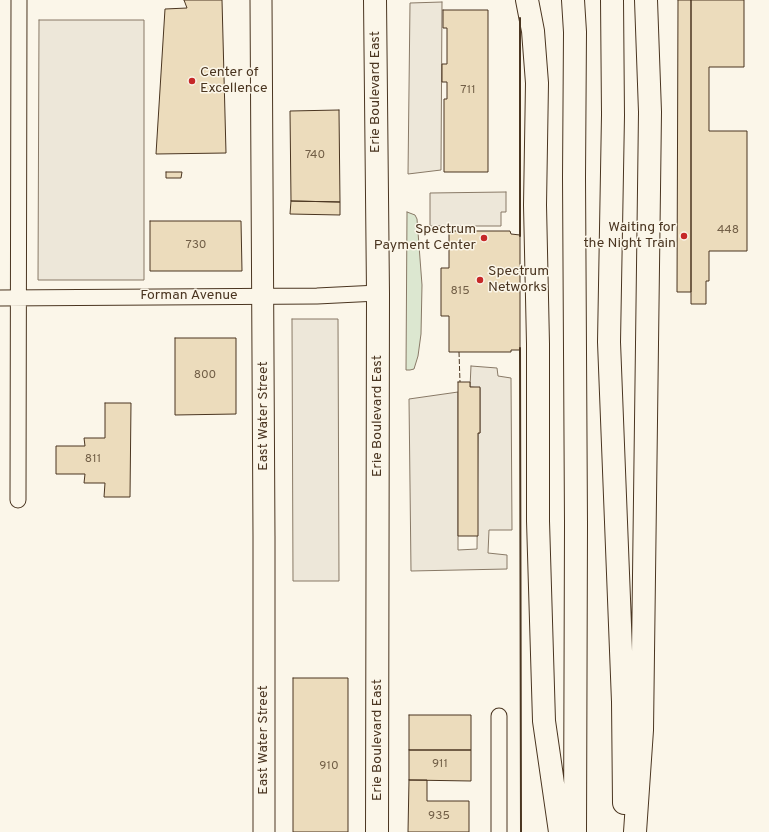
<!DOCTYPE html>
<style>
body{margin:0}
canvas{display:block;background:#fbf6e9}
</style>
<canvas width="769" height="832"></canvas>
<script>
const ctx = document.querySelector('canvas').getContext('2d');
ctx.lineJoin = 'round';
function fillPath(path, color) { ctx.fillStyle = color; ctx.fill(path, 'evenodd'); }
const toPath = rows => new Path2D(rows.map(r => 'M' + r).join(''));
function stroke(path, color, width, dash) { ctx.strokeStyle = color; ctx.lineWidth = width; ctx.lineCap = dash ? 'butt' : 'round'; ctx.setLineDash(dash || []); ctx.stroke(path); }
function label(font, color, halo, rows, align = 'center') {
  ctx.font = font + ' Overpass,sans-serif'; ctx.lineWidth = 3; ctx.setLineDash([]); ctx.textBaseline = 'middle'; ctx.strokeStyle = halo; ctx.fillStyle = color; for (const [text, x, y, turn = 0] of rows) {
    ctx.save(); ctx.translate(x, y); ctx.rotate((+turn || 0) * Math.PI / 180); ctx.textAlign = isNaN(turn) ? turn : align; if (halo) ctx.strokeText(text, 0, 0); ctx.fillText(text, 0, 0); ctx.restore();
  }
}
const green = toPath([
 [407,212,415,215,417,219,422,285,421,334,418,356,414,369,410,370,406,370,407,212]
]);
fillPath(green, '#dce7d0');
stroke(green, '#887966', 1);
const parking = toPath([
 [442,2,441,170,408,174,410,3,442,2],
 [39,20,144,20,144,280,38,280,39,20],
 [506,192,506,212,501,212,501,226,430,226,430,193,506,192],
 [292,319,338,319,339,581,293,581,292,319],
 [471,366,497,368,498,376,511,378,512,530,489,530,488,553,507,555,507,569,411,571,409,399,458,392,458,550,477,549,478,433,480,433,480,388,470,387,471,366]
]);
fillPath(parking, '#ede7d9');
stroke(parking, '#887966', 1);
const building = toPath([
 [184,0,222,0,226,153,156,154,165,9,187,8,184,0],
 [678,0,691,0,691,292,677,292,678,0],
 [691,0,744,0,744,67,709,67,709,131,747,131,747,251,709,251,709,281,706,281,706,304,691,304,691,0],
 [443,10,488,10,488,172,444,172,444,99,447,99,447,82,442,82,442,64,447,64,447,28,443,28,443,10],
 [339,110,340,202,291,201,290,111,339,110],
 [166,172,182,172,181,178,166,178,166,172],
 [291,201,340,202,340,215,290,214,291,201],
 [150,221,241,221,242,271,150,271,150,221],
 [449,231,510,231,511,234,520,235,520,350,511,350,511,352,449,352,449,316,441,316,441,268,449,268,449,231],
 [175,338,236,338,236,414,175,415,175,338],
 [458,382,470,382,470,387,480,387,480,433,478,433,478,536,458,536,458,382],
 [105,403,131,403,130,497,104,497,105,483,84,483,85,474,56,474,56,446,85,446,84,438,105,438,105,403],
 [293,678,348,678,348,832,293,832,293,678],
 [409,715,471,715,471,750,409,750,409,715],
 [409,750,471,750,471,781,409,780,409,750],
 [409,780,427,780,427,801,469,801,469,832,408,832,409,780]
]);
fillPath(building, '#ecdcbc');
stroke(building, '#4a3520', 1);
const street = toPath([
 [0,298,317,296,378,293],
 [18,500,19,0],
 [499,832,499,716]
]);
const secondary = toPath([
 [261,0,264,536,264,832]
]);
const primary = toPath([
 [375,0,378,293,377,832]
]);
const highway = toPath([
 [527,0,533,31,537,83,535,205,538,344,538,521,544,721,560,832],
 [573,0,575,32,574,177,576,525,575,832],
 [612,0,613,115,609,342,623,702,624,803],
 [635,832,642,730,650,112,646,0]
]);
stroke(street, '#4a3520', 17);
stroke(secondary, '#4a3520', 23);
stroke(primary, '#4a3520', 24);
stroke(highway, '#4a3520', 24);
stroke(street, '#fbf6e9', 15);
stroke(secondary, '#fbf6e9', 21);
stroke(primary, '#fbf6e9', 22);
stroke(highway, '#fbf6e9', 22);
stroke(toPath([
 [459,352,460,382]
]), '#4a3520', 1, [5, 2]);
stroke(toPath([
 [520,18,520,236],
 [520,348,521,832]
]), '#4a3520', 2);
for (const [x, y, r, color] of [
 [192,81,4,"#c62828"],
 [684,236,4,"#c62828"],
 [484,238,4,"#c62828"],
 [480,280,4,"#c62828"]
]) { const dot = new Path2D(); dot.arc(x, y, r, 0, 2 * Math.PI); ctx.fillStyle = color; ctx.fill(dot); stroke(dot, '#fbf6e9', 1.5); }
label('12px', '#725f47', null, [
 ["711",468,91],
 ["740",315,156],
 ["448",728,231],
 ["730",196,246],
 ["815",460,292],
 ["800",205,376],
 ["811",93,460],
 ["911",440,765],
 ["910",329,767],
 ["935",439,817]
]);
label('14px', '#4a3520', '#fbf6e9', [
 ["Center of",200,73],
 ["Excellence",200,89],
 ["Waiting for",676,228,"right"],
 ["the Night Train",676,244,"right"],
 ["Spectrum",476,230,"right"],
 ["Payment Center",476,246,"right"],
 ["Spectrum",488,272],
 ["Networks",488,288]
], 'left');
label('14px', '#4a3520', '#fbf6e9', [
 ["Erie Boulevard East",376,92,-90],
 ["Forman Avenue",189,296],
 ["East Water Street",264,416,-90],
 ["Erie Boulevard East",378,416,-90],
 ["East Water Street",264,740,-90],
 ["Erie Boulevard East",378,740,-90]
]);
</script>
